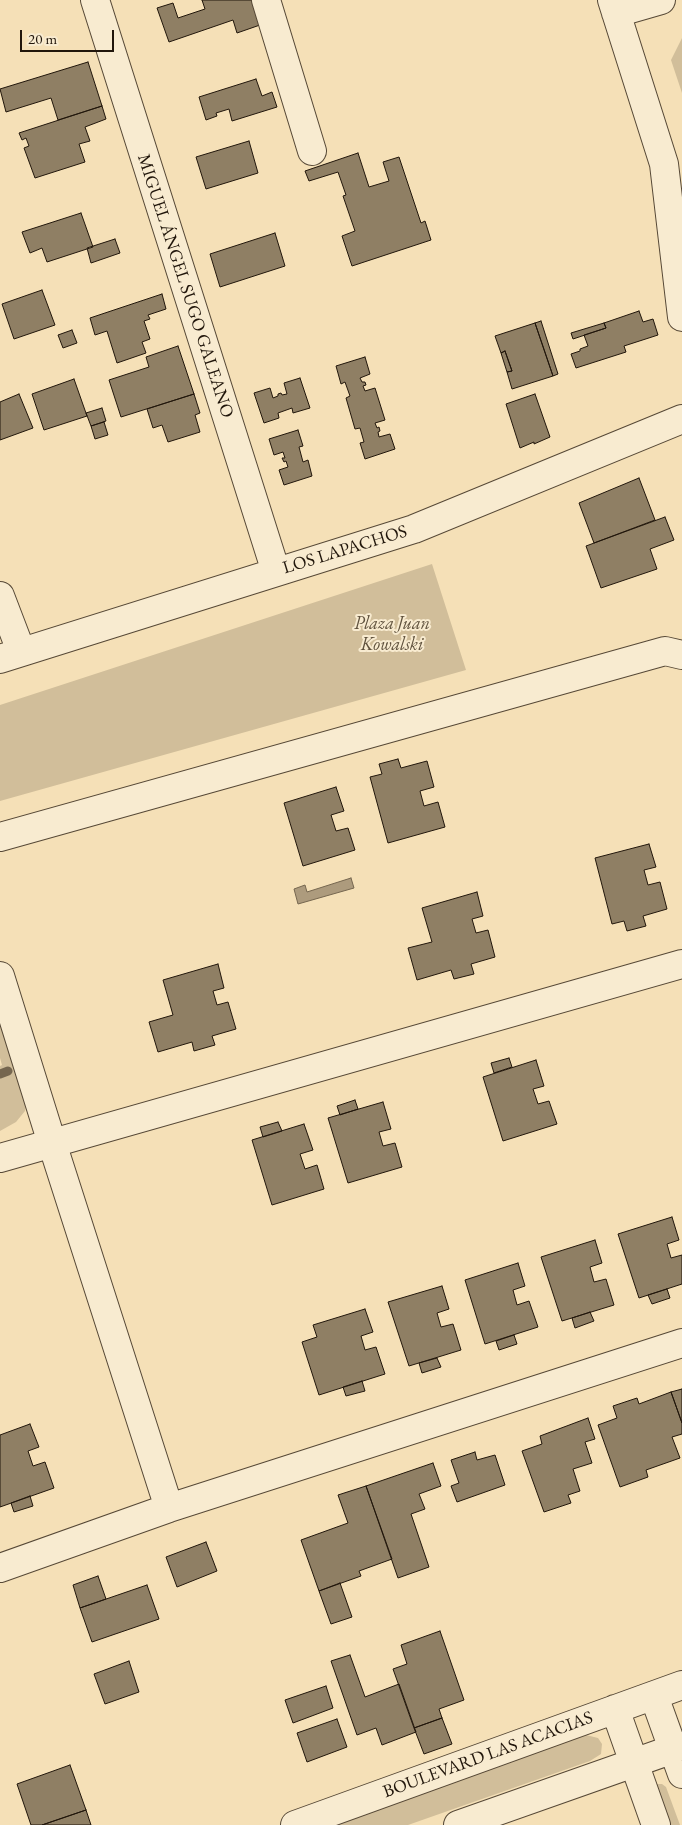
<!DOCTYPE html>
<meta charset="utf-8">
<style>
body{margin:0}
#map{position:relative;width:682px;height:1825px;overflow:hidden;background:#f5e0b7;font-family:"EB Garamond",serif}
canvas{display:block}
.scale{position:absolute;left:20px;top:30px;width:94px;height:22px;box-sizing:border-box;border:2px solid #21160b;border-top:0;padding-left:6px;font-size:15px;line-height:18px;white-space:nowrap;color:#21160b;-webkit-text-stroke:4px #f8ebd0;paint-order:stroke}
</style>
<div id="map">
<canvas width="682" height="1825"></canvas>
<div class="scale">20 m</div>
</div>
<script>
const ctx = document.querySelector('canvas').getContext('2d');
ctx.lineJoin = 'round';
function fillPath(path, color) { ctx.fillStyle = color; ctx.fill(path, 'evenodd'); }
const toPath = rows => new Path2D(rows.map(r => 'M' + r).join(''));
function stroke(path, color, width, dash) { ctx.strokeStyle = color; ctx.lineWidth = width; ctx.lineCap = dash ? 'butt' : 'round'; ctx.setLineDash(dash || []); ctx.stroke(path); }
function label(font, color, halo, rows, align = 'center') {
  ctx.font = font + ' "EB Garamond",serif'; ctx.lineWidth = 4; ctx.setLineDash([]); ctx.textBaseline = 'middle'; ctx.strokeStyle = halo; ctx.fillStyle = color; for (const [text, x, y, turn = 0] of rows) {
    ctx.save(); ctx.translate(x, y); ctx.rotate((+turn || 0) * Math.PI / 180); ctx.textAlign = isNaN(turn) ? turn : align; if (halo) ctx.strokeText(text, 0, 0); ctx.fillText(text, 0, 0); ctx.restore();
  }
}
fillPath(toPath([
 [682,38,682,93,671,60],
 [432,564,466,670,0,801,0,705],
 [0,1017,27,1101,25,1111,16,1122,0,1131,0,1066,2,1065,0,1058],
 [586,1735,598,1738,602,1744,601,1754,590,1761,408,1825,331,1825],
 [657,1784,662,1784,666,1787,680,1825,666,1825,655,1786]
]), '#d1be9a');
const water = toPath([
 [351,878,354,888,298,904,294,889,305,885,307,892,351,878]
]);
fillPath(water, '#ad9b7d');
stroke(water, '#75664f', 1);
stroke(toPath([
 [0,1074,8,1071]
]), '#75664f', 9);
const building = toPath([
 [202,0,252,0,260,25,237,33,233,20,169,42,157,8,173,3,178,18,205,9,202,0],
 [88,62,102,106,58,120,51,98,6,112,0,89,88,62],
 [256,79,262,96,272,92,277,107,232,121,229,109,216,113,217,116,206,120,199,97,256,79],
 [102,106,106,119,85,127,90,141,79,144,85,162,35,178,24,148,29,146,26,138,22,140,19,133,102,106],
 [249,141,258,173,206,189,196,157,249,141],
 [358,153,369,187,389,181,383,162,399,157,421,223,425,221,431,240,352,266,342,236,355,231,343,196,346,195,338,172,309,181,305,171,358,153],
 [81,213,93,247,47,262,42,248,30,253,22,232,81,213],
 [275,233,285,266,220,287,210,254,275,233],
 [115,239,120,253,91,263,87,248,115,239],
 [42,290,55,325,14,339,2,304,42,290],
 [162,294,166,309,148,315,150,319,144,321,150,339,142,342,146,353,117,363,107,331,95,335,90,318,162,294],
 [639,311,643,322,653,319,658,335,624,346,626,352,576,368,571,354,580,351,580,349,588,346,584,335,606,328,604,323,639,311],
 [541,321,558,374,553,376,535,323,541,321],
 [535,323,553,376,512,389,507,372,512,371,505,351,501,353,495,336,535,323],
 [604,323,606,328,573,339,571,333,604,323],
 [72,330,77,343,63,348,58,335,72,330],
 [178,346,194,394,121,417,109,380,149,367,146,357,178,346],
 [505,351,512,371,507,372,501,353,505,351],
 [365,357,370,374,360,378,362,382,365,382,366,385,363,386,365,391,375,388,385,420,375,423,377,428,379,427,380,431,378,432,379,437,390,434,395,449,365,459,360,443,364,442,360,428,355,429,346,398,350,396,345,382,341,384,336,366,365,357],
 [300,378,310,408,293,413,292,408,278,413,279,418,264,423,254,393,270,388,273,398,278,396,278,394,281,393,282,395,287,394,284,383,300,378],
 [74,379,87,416,44,430,32,394,74,379],
 [19,394,33,428,0,440,0,402,19,394],
 [194,394,200,413,195,415,200,432,168,442,162,425,153,428,147,409,194,394],
 [535,394,550,437,534,444,534,442,520,448,506,404,535,394],
 [102,408,106,421,91,426,86,413,102,408],
 [104,422,108,435,95,439,91,426,104,422],
 [298,430,303,446,299,447,303,462,308,460,312,476,284,485,279,470,288,467,286,461,284,462,282,458,285,458,283,452,274,455,269,439,298,430],
 [639,478,655,520,594,543,579,503,639,478],
 [665,517,674,540,650,549,657,569,601,588,586,546,665,517],
 [398,759,401,768,427,761,434,787,420,791,424,806,438,802,445,827,388,843,370,777,382,774,379,764,398,759],
 [336,787,344,811,331,815,336,831,348,828,355,850,303,866,284,803,336,787],
 [649,844,656,867,644,870,648,885,660,882,667,909,643,916,646,926,627,931,624,921,612,924,595,858,649,844],
 [477,892,483,916,472,919,476,933,488,930,495,957,471,964,474,974,454,979,451,970,417,980,408,948,432,942,422,908,477,892],
 [218,964,224,988,213,991,217,1005,228,1002,236,1029,212,1036,215,1045,194,1051,192,1042,158,1052,149,1022,173,1015,163,980,218,964],
 [509,1058,512,1067,494,1073,491,1063,509,1058],
 [536,1060,544,1086,533,1089,538,1104,549,1101,557,1124,503,1141,483,1077,536,1060],
 [355,1100,358,1109,340,1115,337,1106,355,1100],
 [383,1102,391,1129,379,1132,383,1146,395,1143,402,1167,348,1183,328,1118,383,1102],
 [278,1122,282,1131,263,1137,260,1127,278,1122],
 [304,1124,313,1150,300,1154,305,1169,317,1165,324,1189,272,1205,252,1140,304,1124],
 [672,1217,679,1240,667,1244,671,1258,682,1255,682,1284,639,1298,618,1234,672,1217],
 [595,1240,602,1263,590,1267,594,1282,606,1279,614,1305,562,1321,541,1257,595,1240],
 [518,1263,525,1286,513,1290,517,1305,529,1301,538,1327,485,1344,465,1280,518,1263],
 [442,1286,449,1309,437,1313,441,1327,453,1324,461,1350,409,1366,388,1302,442,1286],
 [667,1289,670,1298,652,1304,648,1295,667,1289],
 [365,1309,373,1332,361,1336,365,1350,376,1347,385,1374,319,1395,302,1342,317,1337,313,1325,365,1309],
 [590,1312,594,1321,575,1328,572,1318,590,1312],
 [514,1335,517,1344,499,1350,496,1341,514,1335],
 [437,1358,441,1367,422,1373,419,1363,437,1358],
 [362,1381,365,1391,346,1396,343,1387,362,1381],
 [682,1389,682,1423,671,1392,682,1389],
 [671,1392,682,1423,682,1434,672,1437,680,1458,646,1470,648,1477,620,1487,598,1425,617,1418,613,1406,637,1398,639,1404,671,1392],
 [588,1418,595,1439,585,1442,592,1463,573,1469,580,1491,568,1495,571,1503,544,1512,522,1451,542,1444,540,1436,588,1418],
 [30,1424,39,1447,28,1451,33,1466,45,1462,54,1488,0,1507,0,1435,30,1424],
 [475,1452,477,1460,495,1455,505,1485,457,1502,451,1486,459,1483,451,1460,475,1452],
 [433,1463,441,1486,419,1494,425,1509,411,1514,429,1567,398,1578,366,1486,433,1463],
 [366,1486,392,1559,359,1571,361,1576,319,1591,301,1540,348,1523,338,1495,366,1486],
 [30,1496,33,1506,14,1512,11,1503,30,1496],
 [206,1542,217,1571,177,1587,166,1557,206,1542],
 [98,1576,106,1599,80,1608,73,1585,98,1576],
 [340,1583,352,1617,331,1624,319,1591,340,1583],
 [147,1585,159,1619,92,1642,80,1608,147,1585],
 [440,1631,464,1700,439,1709,442,1718,414,1728,393,1669,407,1664,401,1645,440,1631],
 [350,1655,365,1697,399,1684,416,1732,382,1745,376,1728,357,1735,331,1661,350,1655],
 [129,1661,139,1692,105,1704,94,1674,129,1661],
 [326,1686,333,1708,293,1723,285,1700,326,1686],
 [442,1718,452,1744,424,1754,414,1728,442,1718],
 [337,1719,347,1747,307,1762,297,1733,337,1719],
 [70,1765,86,1810,42,1825,31,1825,17,1784,70,1765],
 [86,1810,91,1825,42,1825,86,1810]
]);
fillPath(building, '#8f7f64');
stroke(building, '#21160b', 1);
const street = toPath([
 [95,0,276,572],
 [266,0,312,151],
 [612,0,664,164,682,317],
 [616,13,661,0],
 [0,596,21,651],
 [0,659,414,529,682,419],
 [0,837,665,651,682,655],
 [0,976,52,1143,169,1508],
 [0,1158,682,964],
 [0,1568,169,1508,682,1343],
 [654,1696,682,1774],
 [615,1709,656,1825],
 [295,1825,682,1685],
 [458,1825,682,1746]
]);
stroke(street, '#564836', 30);
stroke(street, '#f8ebd0', 28);
label('18px', '#21160b', '#f8ebd0', [
 ["MIGUEL ÁNGEL SUGO GALEANO",185,286,72],
 ["LOS LAPACHOS",345,550,-17],
 ["BOULEVARD LAS ACACIAS",488,1755,-20]
]);
label('italic 18px', '#5f513d', '#f8ebd0', [
 ["Plaza Juan",392,624],
 ["Kowalski",392,645]
]);
</script>
